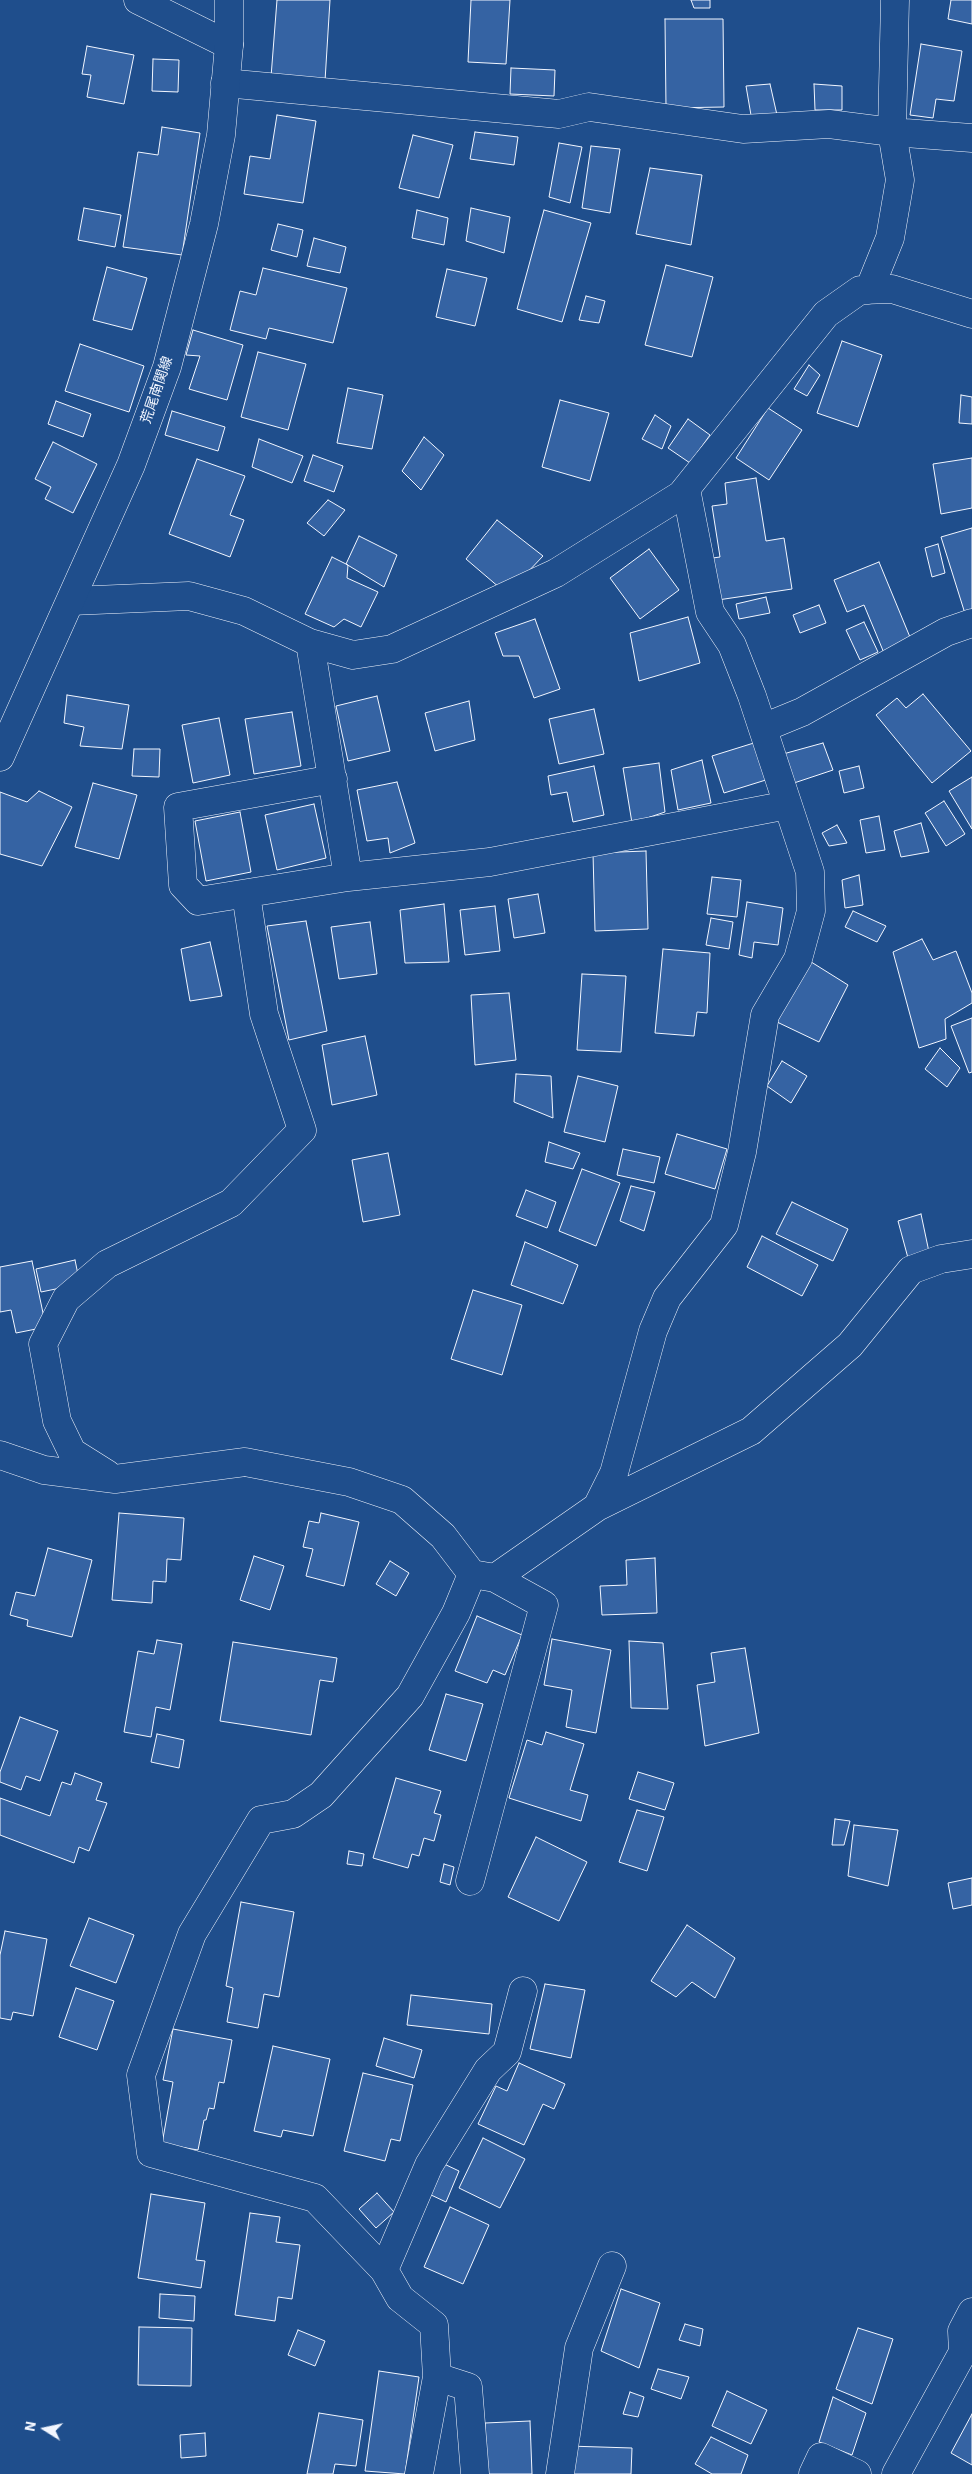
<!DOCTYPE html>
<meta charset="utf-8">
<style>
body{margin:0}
#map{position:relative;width:972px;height:2474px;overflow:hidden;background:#1f4e8c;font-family:"IBM Plex Sans",sans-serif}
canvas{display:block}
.north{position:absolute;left:20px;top:2404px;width:50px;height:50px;-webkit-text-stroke:4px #1f4e8c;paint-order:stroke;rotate:280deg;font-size:14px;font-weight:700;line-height:20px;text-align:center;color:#f2f6ff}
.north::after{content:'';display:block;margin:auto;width:18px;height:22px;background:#f2f6ff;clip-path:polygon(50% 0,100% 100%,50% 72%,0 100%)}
</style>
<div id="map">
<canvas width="972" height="2474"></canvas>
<div class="north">N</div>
</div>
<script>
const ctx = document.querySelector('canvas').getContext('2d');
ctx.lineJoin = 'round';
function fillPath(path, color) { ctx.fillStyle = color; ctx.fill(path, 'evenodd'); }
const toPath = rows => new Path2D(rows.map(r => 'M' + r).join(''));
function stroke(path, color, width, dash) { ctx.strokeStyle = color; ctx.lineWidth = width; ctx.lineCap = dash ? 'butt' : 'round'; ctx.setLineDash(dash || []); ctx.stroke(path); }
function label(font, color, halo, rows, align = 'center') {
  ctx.font = font + ' "IBM Plex Sans","Noto Sans JP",sans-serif'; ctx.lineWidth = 4; ctx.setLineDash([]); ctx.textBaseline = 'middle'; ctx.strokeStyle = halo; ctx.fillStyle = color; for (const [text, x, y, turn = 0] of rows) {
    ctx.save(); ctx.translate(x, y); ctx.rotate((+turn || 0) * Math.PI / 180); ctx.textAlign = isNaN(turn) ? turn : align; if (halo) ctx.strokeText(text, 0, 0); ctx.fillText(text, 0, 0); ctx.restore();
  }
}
const building = toPath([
 [277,0,330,0,325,81,271,77,277,0],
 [471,0,510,0,506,64,468,62,471,0],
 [691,0,710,0,710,8,694,8,691,0],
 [951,0,972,0,972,24,948,19,951,0],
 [665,19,723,19,724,107,666,108,665,19],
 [921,44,962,51,954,101,936,99,933,118,910,115,921,44],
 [87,46,134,55,124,104,87,97,91,75,82,74,87,46],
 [153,59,179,60,178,92,152,91,153,59],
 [511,68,555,70,554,96,510,94,511,68],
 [770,84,777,115,752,121,746,86,770,84],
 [814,84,842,86,842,110,815,110,814,84],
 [277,115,316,121,303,203,244,194,250,156,270,159,277,115],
 [162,127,200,133,182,255,123,247,138,152,158,155,162,127],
 [475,132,518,137,514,165,470,159,475,132],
 [413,135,453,145,439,198,399,188,413,135],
 [559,143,582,147,570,203,549,197,559,143],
 [591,146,620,149,610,213,582,208,591,146],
 [650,168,702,175,691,245,636,234,650,168],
 [84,208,121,215,115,247,78,240,84,208],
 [471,208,510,217,504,253,466,241,471,208],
 [417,210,448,218,444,245,412,238,417,210],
 [544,210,591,223,562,322,517,309,544,210],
 [278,224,303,230,297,257,271,250,278,224],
 [314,238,346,247,340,273,307,266,314,238],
 [666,265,713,277,692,357,645,345,666,265],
 [107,267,147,278,132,330,93,320,107,267],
 [263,268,347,288,333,343,269,328,266,339,230,330,240,291,256,295,263,268],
 [447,269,487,278,475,326,436,317,447,269],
 [586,296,605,301,599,323,579,320,586,296],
 [193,330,243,345,227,400,189,389,200,356,186,355,193,330],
 [842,341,882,355,858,427,817,413,842,341],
 [80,344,144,366,129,412,65,391,80,344],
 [258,352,306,364,288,430,241,417,258,352],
 [809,365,820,375,807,396,794,389,809,365],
 [348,388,383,395,372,449,337,443,348,388],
 [961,395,972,397,972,424,959,423,961,395],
 [560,400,609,413,590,481,542,467,560,400],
 [56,401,91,414,83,437,48,424,56,401],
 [768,408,802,430,769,480,736,458,768,408],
 [172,411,225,427,218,451,165,435,172,411],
 [655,415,671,426,662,449,642,439,655,415],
 [688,419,710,435,690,463,668,448,688,419],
 [424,437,444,455,421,490,402,471,424,437],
 [259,439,303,456,292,483,252,467,259,439],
 [53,442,97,464,73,513,45,499,51,487,35,479,53,442],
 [313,455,343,466,334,492,304,481,313,455],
 [972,458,972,508,941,514,933,464,972,458],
 [197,459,245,476,230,515,244,520,230,557,169,534,197,459],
 [756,478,766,541,784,538,792,589,711,601,705,559,720,557,712,506,727,504,725,483,756,478],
 [328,500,345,510,324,536,307,523,328,500],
 [497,520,543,556,507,594,466,559,497,520],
 [972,528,972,618,967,620,941,537,972,528],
 [359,536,397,555,384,587,346,564,359,536],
 [938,544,945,573,932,577,925,548,938,544],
 [649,549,679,590,640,619,610,578,649,549],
 [332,557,348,565,347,578,378,592,361,627,344,619,334,627,305,614,332,557],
 [879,562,912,642,884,653,864,605,847,612,834,580,879,562],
 [766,597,770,613,739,619,736,604,766,597],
 [819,605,826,623,800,633,793,615,819,605],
 [688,617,700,663,639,681,630,633,688,617],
 [535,619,560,689,534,698,519,656,503,656,495,633,535,619],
 [864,622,878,652,860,660,846,630,864,622],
 [923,694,971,751,932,783,876,715,897,698,906,708,923,694],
 [67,695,129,705,122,749,80,746,84,727,64,723,67,695],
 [377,696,390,751,348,761,336,706,377,696],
 [469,701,475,740,435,751,425,713,469,701],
 [594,709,604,754,559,764,549,719,594,709],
 [292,712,301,766,254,774,245,719,292,712],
 [219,718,230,775,193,783,182,725,219,718],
 [757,742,769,779,724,793,712,756,757,742],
 [823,743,833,770,794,783,783,754,823,743],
 [134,749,160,749,159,777,132,776,134,749],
 [702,760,711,803,678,810,671,770,702,760],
 [659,763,665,812,632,823,623,768,659,763],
 [594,766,604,815,573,822,567,792,551,795,548,776,594,766],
 [859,766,864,788,844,793,839,771,859,766],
 [972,777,972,829,949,791,972,777],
 [397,782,415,843,390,853,388,838,367,841,357,790,397,782],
 [93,783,137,795,119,859,75,847,93,783],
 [39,791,72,807,42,866,0,854,0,792,27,802,39,791],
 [944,801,965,834,946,846,925,813,944,801],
 [314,804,326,858,277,870,265,815,314,804],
 [240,812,251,872,206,881,195,821,240,812],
 [879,816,885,850,866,853,860,820,879,816],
 [921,823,929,852,901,857,894,831,921,823],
 [837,825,847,843,829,846,822,833,837,825],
 [646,851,648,929,595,931,593,853,646,851],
 [859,875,863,905,845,908,842,880,859,875],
 [712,877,741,880,737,917,707,914,712,877],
 [538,894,545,933,514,938,508,899,538,894],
 [747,902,783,908,778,945,754,942,752,958,739,955,747,902],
 [444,904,449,962,405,963,400,910,444,904],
 [495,906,500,951,465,955,460,910,495,906],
 [853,911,886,926,877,942,845,927,853,911],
 [711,918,733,922,729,949,706,945,711,918],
 [306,921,327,1031,289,1040,267,926,306,921],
 [370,922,377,974,339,979,331,927,370,922],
 [922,939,933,960,956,951,972,993,972,1003,945,1019,946,1039,919,1048,893,952,922,939],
 [210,942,222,996,190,1001,181,949,210,942],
 [663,949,710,953,707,1013,697,1012,694,1036,655,1033,663,949],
 [808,960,848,985,819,1042,777,1022,808,960],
 [582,974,626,976,621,1052,577,1050,582,974],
 [509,993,516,1060,475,1065,471,995,509,993],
 [972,1018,972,1072,969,1073,951,1026,972,1018],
 [365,1036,377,1095,332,1105,322,1045,365,1036],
 [940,1048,960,1068,947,1087,925,1069,940,1048],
 [782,1061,807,1076,791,1103,767,1086,782,1061],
 [516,1074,551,1076,553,1118,514,1102,516,1074],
 [578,1076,618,1086,605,1142,564,1132,578,1076],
 [677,1134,727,1149,715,1189,665,1174,677,1134],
 [549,1142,580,1153,573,1169,545,1162,549,1142],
 [623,1149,660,1157,654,1183,617,1175,623,1149],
 [388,1153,400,1215,363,1222,352,1160,388,1153],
 [582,1169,620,1183,596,1246,559,1231,582,1169],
 [631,1186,655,1192,644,1231,620,1221,631,1186],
 [526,1190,556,1202,547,1228,516,1216,526,1190],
 [792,1202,848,1229,833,1261,776,1234,792,1202],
 [921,1214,929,1252,908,1258,898,1221,921,1214],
 [762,1236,818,1265,802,1296,747,1267,762,1236],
 [525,1242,578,1265,563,1304,511,1285,525,1242],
 [75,1260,80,1284,41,1292,36,1269,75,1260],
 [32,1261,46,1327,16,1333,11,1310,0,1312,0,1267,32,1261],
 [473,1290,522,1305,502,1375,451,1359,473,1290],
 [119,1513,184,1518,181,1560,167,1559,166,1582,153,1581,152,1603,112,1600,119,1513],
 [321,1513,359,1522,344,1586,306,1576,313,1549,303,1547,309,1521,319,1523,321,1513],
 [48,1548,92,1560,72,1637,27,1626,28,1620,10,1615,16,1592,35,1596,48,1548],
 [254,1556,284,1566,270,1610,240,1600,254,1556],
 [655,1558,657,1613,602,1615,600,1586,627,1585,626,1560,655,1558],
 [390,1561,409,1573,396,1596,376,1584,390,1561],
 [477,1616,522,1635,505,1675,493,1670,487,1683,455,1671,477,1616],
 [552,1639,611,1650,596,1733,566,1727,572,1690,544,1685,552,1639],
 [157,1640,182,1644,170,1710,156,1707,151,1737,124,1732,138,1651,154,1654,157,1640],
 [629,1641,663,1643,668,1709,631,1708,629,1641],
 [233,1642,337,1658,333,1682,320,1680,311,1735,220,1721,233,1642],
 [745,1648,759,1733,705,1746,697,1685,715,1682,711,1653,745,1648],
 [446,1694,483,1704,466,1761,429,1750,446,1694],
 [20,1717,58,1731,40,1781,26,1776,21,1790,0,1782,0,1772,20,1717],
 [546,1732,584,1744,570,1790,588,1795,581,1821,509,1798,527,1740,542,1745,546,1732],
 [157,1734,184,1740,179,1768,151,1762,157,1734],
 [638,1772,674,1783,665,1810,629,1799,638,1772],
 [75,1773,102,1783,96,1800,107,1803,89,1851,79,1847,74,1863,0,1835,0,1798,50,1816,62,1782,71,1785,75,1773],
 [396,1778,441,1791,434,1813,441,1815,434,1841,424,1838,419,1856,412,1854,408,1868,373,1858,396,1778],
 [637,1810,664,1817,647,1871,619,1862,637,1810],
 [835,1819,850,1821,844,1845,832,1845,835,1819],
 [854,1825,898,1830,888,1886,848,1876,854,1825],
 [536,1837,587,1862,559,1921,508,1897,536,1837],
 [349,1851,364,1854,362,1866,347,1864,349,1851],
 [444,1864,454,1867,450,1885,440,1882,444,1864],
 [972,1878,972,1905,953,1909,948,1883,972,1878],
 [241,1902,294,1912,279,1997,264,1994,258,2028,227,2022,233,1988,226,1986,241,1902],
 [89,1918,134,1935,116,1983,70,1966,89,1918],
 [687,1925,735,1958,715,1998,692,1982,676,1997,651,1981,687,1925],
 [5,1931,47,1939,33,2016,13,2012,11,2020,0,2018,0,1955,5,1931],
 [545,1984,585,1990,571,2058,530,2049,545,1984],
 [76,1988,114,2001,97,2050,59,2037,76,1988],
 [411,1995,492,2004,489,2034,407,2025,411,1995],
 [173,2029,232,2040,224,2083,219,2082,214,2109,209,2108,206,2120,204,2120,198,2150,162,2144,173,2082,163,2080,173,2029],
 [384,2038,422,2050,414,2078,376,2066,384,2038],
 [273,2046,330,2059,313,2136,283,2130,281,2137,254,2131,273,2046],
 [519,2063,565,2084,554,2109,543,2104,524,2145,478,2124,496,2086,507,2091,519,2063],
 [363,2073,413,2085,400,2141,391,2139,385,2161,344,2151,363,2073],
 [483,2138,525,2159,500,2208,459,2188,483,2138],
 [442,2163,459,2171,446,2202,429,2194,442,2163],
 [377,2193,394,2212,376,2228,359,2209,377,2193],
 [151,2194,205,2203,196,2260,205,2261,201,2288,138,2278,151,2194],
 [450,2207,489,2225,463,2284,424,2267,450,2207],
 [250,2213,280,2217,276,2242,300,2245,292,2299,278,2297,275,2321,235,2315,250,2213],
 [621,2289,660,2303,639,2368,601,2351,621,2289],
 [160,2294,195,2296,194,2321,159,2318,160,2294],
 [685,2324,703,2329,700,2346,679,2340,685,2324],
 [139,2327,192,2328,191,2386,138,2385,139,2327],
 [858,2328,893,2339,872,2404,836,2389,858,2328],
 [298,2330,325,2341,315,2366,288,2355,298,2330],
 [658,2369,689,2377,681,2399,651,2389,658,2369],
 [379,2371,419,2377,405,2474,365,2471,379,2371],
 [727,2391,767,2410,751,2444,712,2426,727,2391],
 [630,2392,644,2397,638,2417,623,2414,630,2392],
 [833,2397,866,2413,852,2455,819,2442,833,2397],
 [319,2413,363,2420,356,2466,335,2464,333,2474,307,2474,319,2413],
 [972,2414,972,2465,951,2453,972,2414],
 [530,2421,532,2474,487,2474,485,2423,530,2421],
 [205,2433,206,2456,181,2458,180,2435,205,2433],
 [711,2437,748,2455,741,2474,712,2474,695,2464,711,2437],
 [568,2446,632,2448,631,2474,567,2474,568,2446]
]);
fillPath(building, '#3563a3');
stroke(building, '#f2f6ff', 1);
const street = toPath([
 [225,83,559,114,589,107,743,129,829,124,892,132,972,138],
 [869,290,890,238,900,180,892,132,895,0],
 [71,601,189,596,244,611,310,643,353,655,392,649,556,573,681,495,826,314,860,290,892,289,972,314],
 [310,643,348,877],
 [763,728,802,712,946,632,972,623],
 [333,779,178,807,183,885,198,901,348,877,490,862,788,805],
 [0,1455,44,1470,115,1479,245,1462,349,1482,402,1500,443,1536,472,1574,495,1578,544,1605,470,1881],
 [107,1474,72,1452,57,1421,43,1344,66,1299,107,1264,231,1203,302,1130,264,1014,246,894],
 [597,1507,751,1431,850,1345,911,1270,941,1259,972,1254],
 [495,1578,597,1507,614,1473,653,1331,667,1298,724,1225,742,1152,765,1015,798,959,811,911,810,872,752,696,732,645,710,612,686,489],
 [384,2270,429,2165,488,2070,507,2052,523,1991],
 [437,2377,468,2387,475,2474],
 [419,2474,437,2377,434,2325,400,2298,384,2270,315,2198,151,2153,141,2075,192,1934,261,1820,293,1814,321,1795,410,1696,456,1613,472,1574],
 [560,2474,579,2348,612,2266],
 [813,2474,821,2457,857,2474],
 [896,2474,963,2352,962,2331,972,2312]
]);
const secondary = toPath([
 [138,0,229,45]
]);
const primary = toPath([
 [0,757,131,465,167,367,204,224,221,135,229,45,229,0]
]);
stroke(street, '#f2f6ff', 29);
stroke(secondary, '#f2f6ff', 29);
stroke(primary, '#f2f6ff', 29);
stroke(street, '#1f4e8c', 28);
stroke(secondary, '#1f4e8c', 28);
stroke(primary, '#1f4e8c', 28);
label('14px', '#f2f6ff', '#1f4e8c', [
 ["荒尾南関線",157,390,-71]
]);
</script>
